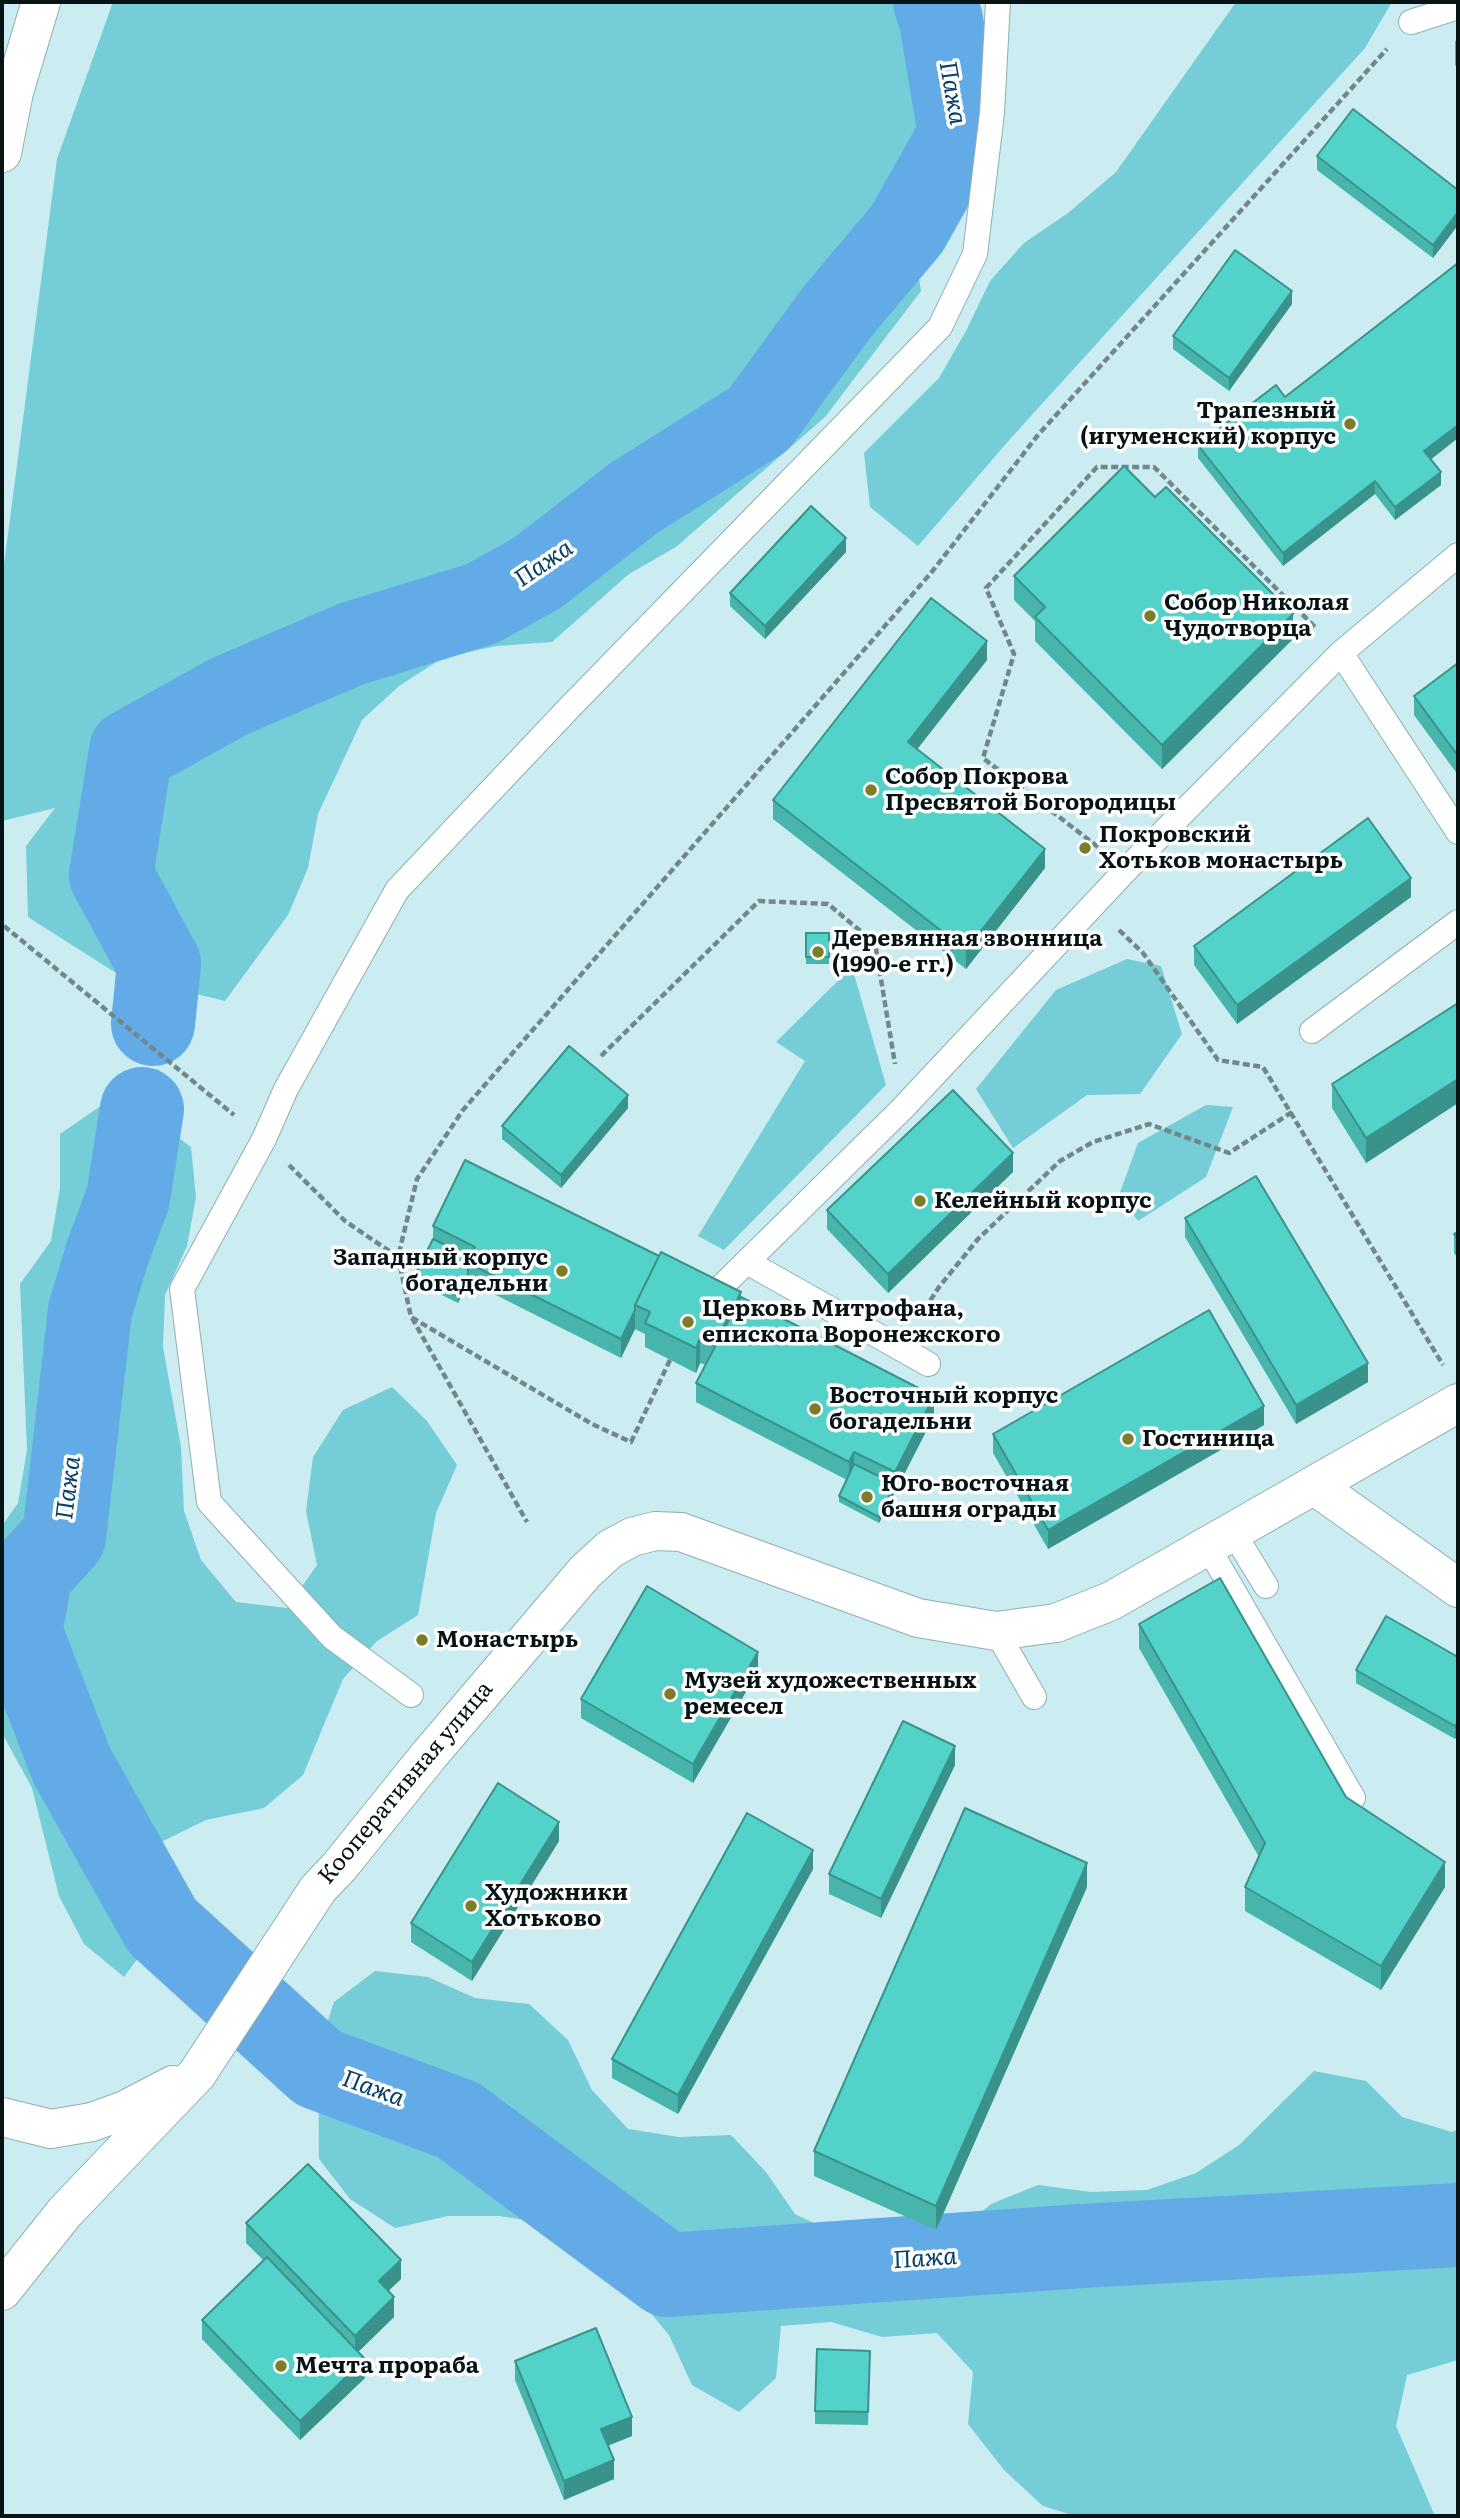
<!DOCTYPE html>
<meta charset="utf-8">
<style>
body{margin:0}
#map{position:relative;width:1460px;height:2518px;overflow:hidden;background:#cbecf0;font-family:Literata,serif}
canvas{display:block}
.frame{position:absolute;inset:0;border:4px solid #071315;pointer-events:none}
</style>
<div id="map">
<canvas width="1460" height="2518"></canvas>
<div class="frame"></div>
</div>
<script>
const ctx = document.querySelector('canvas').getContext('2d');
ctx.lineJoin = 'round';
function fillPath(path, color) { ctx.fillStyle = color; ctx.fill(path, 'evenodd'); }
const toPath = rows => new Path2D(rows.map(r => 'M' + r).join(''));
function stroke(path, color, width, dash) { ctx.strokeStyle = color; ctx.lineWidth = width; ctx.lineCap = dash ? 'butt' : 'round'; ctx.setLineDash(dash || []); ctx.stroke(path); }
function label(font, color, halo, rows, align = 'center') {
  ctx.font = font + ' Literata,serif'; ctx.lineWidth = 7; ctx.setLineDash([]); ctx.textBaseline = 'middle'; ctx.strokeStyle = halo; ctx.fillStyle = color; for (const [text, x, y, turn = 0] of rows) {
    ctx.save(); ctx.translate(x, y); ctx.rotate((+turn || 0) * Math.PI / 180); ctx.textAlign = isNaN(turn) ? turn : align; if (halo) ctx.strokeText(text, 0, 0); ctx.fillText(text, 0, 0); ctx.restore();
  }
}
fillPath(toPath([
 [113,2,897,2,929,139,871,209,913,240,921,291,825,417,676,547,629,574,552,642,497,646,444,657,399,686,362,720,318,814,308,868,288,915,225,1001,119,975,28,917,26,846,55,808,2,821,2,580,57,159],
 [1236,2,1392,2,1365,48,1011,438,918,546,870,507,864,453,939,378,966,331,990,281,1024,243,1068,213,1116,172],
 [1127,959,1161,966,1182,1034,1140,1094,1087,1095,1013,1148,976,1089,1056,990],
 [852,967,886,1085,724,1250,698,1236,805,1061,776,1042],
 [102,1105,151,1117,191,1147,196,1197,187,1246,165,1295,163,1347,181,1447,184,1511,201,1560,236,1602,287,1608,317,1565,306,1511,313,1457,343,1410,392,1387,427,1421,457,1465,436,1513,418,1615,377,1641,343,1679,303,1775,264,1808,206,1820,159,1843,149,1899,144,1950,124,1977,84,1944,59,1896,32,1788,2,1733,2,1526,18,1503,27,1450,20,1284,51,1241,60,1188,60,1134],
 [1206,1105,1233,1107,1206,1177,1138,1221,1119,1195,1138,1143],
 [375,1971,428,1977,475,1998,529,2004,568,2040,592,2090,628,2129,679,2137,731,2135,766,2172,795,2214,845,2238,895,2248,948,2239,991,2204,1038,2185,1091,2192,1147,2190,1196,2173,1239,2145,1314,2071,1366,2081,1402,2117,1452,2132,1458,2129,1458,2360,1407,2375,1396,2426,1435,2516,1075,2516,1043,2506,1004,2470,968,2424,973,2372,937,2333,882,2337,831,2322,781,2326,776,2378,739,2412,692,2385,669,2335,597,2248,551,2224,499,2216,448,2216,395,2228,350,2199,319,2159,318,2051,334,2002]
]), '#75cdd8');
stroke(toPath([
 [153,1024,159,964,111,875,131,751,230,696,351,644,481,604,537,573,634,498,759,419,837,312,907,229,960,135,941,20,935,2],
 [142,1109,128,1198,107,1254,90,1311,64,1537,31,1573,20,1631,72,1766,162,1926,318,2068,458,2120,667,2275,1082,2246,1458,2225]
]), '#63abe6', 84);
const service = toPath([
 [1411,22,1458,7],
 [1341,653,1458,832],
 [1312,1031,1458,922],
 [747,1262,928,1364],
 [710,1301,715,1293,902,1109,1126,870,1341,653,1458,555],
 [1233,1532,1266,1586],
 [1208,1547,1353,1798],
 [996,1631,1034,1697],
 [411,1695,332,1637,209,1502,182,1289,264,1139,286,1089,397,890,570,707,940,327,975,254,992,113,998,2]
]);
const minor = toPath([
 [1315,1486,1458,1588]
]);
const secondary = toPath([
 [2,153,14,92,41,2],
 [2,2117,51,2129,92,2122,125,2110,173,2085],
 [2,2291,65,2212,197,2074,318,1889,339,1867,430,1754,585,1572,610,1549,632,1537,655,1531,681,1532,918,1618,996,1631,1056,1623,1111,1601,1458,1403]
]);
stroke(service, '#8fafb4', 26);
stroke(minor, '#8fafb4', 40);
stroke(secondary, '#8fafb4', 40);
stroke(toPath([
 [1098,847,983,758,1014,654,986,588,1097,467,1154,467,1316,628],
 [4,926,234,1115],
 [1119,930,1143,953,1218,1060,1263,1067,1443,1365],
 [601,1056,759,901,828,904,875,943,895,1064],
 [289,1165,345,1221,398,1257],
 [412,1318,527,1522],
 [919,1318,939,1287,978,1239,1060,1161,1093,1142,1149,1124,1229,1153,1292,1112],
 [670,1360,631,1442,592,1424,411,1317,398,1257,417,1179,463,1110,931,573,1038,435,1387,49]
]), '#71888b', 4.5, [7, 3.5]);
stroke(service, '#fff', 24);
stroke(minor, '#fff', 38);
stroke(secondary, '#fff', 38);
fillPath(toPath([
 [1455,40,1458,45,1458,69,1455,65],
 [1317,156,1458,190,1458,225,1433,258,1317,170],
 [1292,304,1229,391,1173,349,1173,336],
 [1285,397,1431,459,1441,485,1395,520,1375,494,1283,566,1198,458,1198,445],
 [846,552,765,639,730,606,730,593],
 [1014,576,1293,639,1162,769,1035,641,1035,621,1014,600],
 [987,660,917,749,1045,868,966,969,773,819,773,800],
 [1458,663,1458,775,1414,715,1414,696],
 [1411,897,1237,1024,1194,965,1194,946],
 [806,933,829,933,829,964,806,964],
 [1458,1003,1458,1103,1366,1163,1332,1108,1332,1084],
 [628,1108,561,1188,502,1139,502,1126],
 [1013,1172,888,1293,827,1229,827,1210],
 [1185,1218,1368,1382,1296,1424,1185,1237],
 [433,1226,741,1297,934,1416,879,1523,839,1502,839,1496,847,1480,696,1402,696,1383,706,1365,700,1363,696,1373,645,1347,645,1334,635,1329,621,1358,468,1281,458,1303,415,1282,415,1275,433,1239],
 [1458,1232,1458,1259,1454,1253,1454,1234],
 [1264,1425,1048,1549,993,1453,993,1434],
 [1139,1624,1346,1797,1445,1887,1381,1990,1245,1911,1245,1887,1259,1857,1139,1648],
 [1458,1657,1458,1734,1455,1739,1356,1683,1356,1670],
 [758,1671,693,1783,581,1718,581,1699],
 [955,1765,881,1918,829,1894,829,1874],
 [559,1841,472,1981,411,1942,411,1923],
 [813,1869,678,2114,612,2078,612,2059],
 [1087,1887,936,2230,814,2176,814,2151],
 [246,2223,401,2279,388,2291,394,2317,358,2352,365,2378,300,2440,202,2339,202,2320,264,2261,246,2243],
 [870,2351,868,2425,815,2424,815,2411],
 [515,2361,632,2436,608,2446,614,2479,564,2500,515,2380]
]), '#47b5ac');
fillPath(toPath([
 [1458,212,1458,225,1433,258,1433,245],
 [1292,291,1292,304,1229,391,1229,378],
 [1458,425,1458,438,1424,465,1424,451],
 [1441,472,1441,485,1395,520,1395,507],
 [1375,481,1375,494,1283,566,1283,553],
 [846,538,846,552,765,639,765,626],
 [1293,614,1293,639,1162,769,1162,745],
 [987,641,987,660,908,761,908,742],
 [1045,849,1045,868,966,969,966,950],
 [1411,878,1411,897,1237,1024,1237,1005],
 [1458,1079,1458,1103,1366,1163,1366,1138],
 [628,1095,628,1108,561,1188,561,1175],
 [1013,1153,1013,1172,888,1293,888,1274],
 [468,1274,468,1281,458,1303,458,1296],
 [741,1292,741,1316,714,1369,714,1345],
 [635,1310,635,1329,621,1358,621,1339],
 [700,1338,700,1363,696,1373,696,1348],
 [1368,1363,1368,1382,1296,1424,1296,1405],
 [934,1396,934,1416,879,1523,879,1517,895,1484,895,1472],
 [1264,1406,1264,1425,1048,1549,1048,1530],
 [854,1452,854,1471,849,1481,849,1462],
 [758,1652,758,1671,693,1783,693,1764],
 [1458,1721,1458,1734,1455,1739,1455,1726],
 [955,1746,955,1765,881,1918,881,1899],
 [559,1822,559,1841,472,1981,472,1962],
 [813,1850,813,1869,678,2114,678,2095],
 [1445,1862,1445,1887,1381,1990,1381,1966],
 [1087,1863,1087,1887,936,2230,936,2206],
 [401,2260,401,2279,379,2300,379,2281],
 [394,2297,394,2317,355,2355,355,2336],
 [365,2359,365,2378,300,2440,300,2421],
 [632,2417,632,2436,601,2448,601,2429],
 [614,2460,614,2479,564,2500,564,2481]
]), '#39938c');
const building = toPath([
 [1353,109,1458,190,1458,212,1433,245,1317,156,1353,109],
 [1235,250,1292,291,1229,378,1173,336,1235,250],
 [1458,263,1458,425,1424,451,1441,472,1395,507,1375,481,1283,553,1198,445,1276,385,1285,397,1458,263],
 [1124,466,1155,497,1166,487,1293,614,1162,745,1035,617,1045,607,1014,576,1124,466],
 [811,506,846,538,765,626,730,593,811,506],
 [931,598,987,641,908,742,1045,849,966,950,773,800,931,598],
 [1458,663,1458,756,1414,696,1458,663],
 [1368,818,1411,878,1237,1005,1194,946,1368,818],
 [806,933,829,933,829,957,806,957,806,933],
 [1458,1003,1458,1079,1366,1138,1332,1084,1458,1003],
 [569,1046,628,1095,561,1175,502,1126,569,1046],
 [953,1090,1013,1153,888,1274,827,1210,953,1090],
 [465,1160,659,1256,635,1305,635,1310,621,1339,468,1263,475,1247,433,1226,465,1160],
 [1256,1176,1368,1363,1296,1405,1185,1218,1256,1176],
 [1458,1232,1458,1240,1454,1234,1458,1232],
 [433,1239,471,1257,468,1263,468,1274,458,1296,415,1275,433,1239],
 [661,1252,741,1292,714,1345,700,1338,696,1348,645,1323,650,1312,635,1305,661,1252],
 [741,1297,934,1396,895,1472,854,1452,849,1462,696,1383,741,1297],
 [1209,1310,1264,1406,1048,1530,993,1434,1209,1310],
 [854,1464,895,1484,879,1517,839,1496,854,1464],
 [1220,1578,1346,1797,1445,1862,1381,1966,1245,1887,1265,1843,1139,1624,1220,1578],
 [647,1586,758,1652,693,1764,581,1699,647,1586],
 [1386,1616,1458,1657,1458,1721,1455,1726,1356,1670,1386,1616],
 [903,1721,955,1746,881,1899,829,1874,903,1721],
 [498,1783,559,1822,472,1962,411,1923,498,1783],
 [965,1808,1087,1863,936,2206,814,2151,965,1808],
 [747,1813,813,1850,678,2095,612,2059,747,1813],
 [308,2164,401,2260,379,2281,394,2297,355,2336,246,2223,308,2164],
 [267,2257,365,2359,300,2421,202,2320,267,2257],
 [596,2328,632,2417,601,2429,614,2460,564,2481,515,2361,596,2328],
 [817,2349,870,2351,868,2412,815,2411,817,2349]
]);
fillPath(building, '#52d2c8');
stroke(building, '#39938c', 2);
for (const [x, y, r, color] of [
 [1350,424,7,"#7b7e27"],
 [1150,616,7,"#7b7e27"],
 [871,790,7,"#7b7e27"],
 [1085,848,7,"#7b7e27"],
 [818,952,7,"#7b7e27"],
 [920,1201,7,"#7b7e27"],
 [562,1271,7,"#7b7e27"],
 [688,1322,7,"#7b7e27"],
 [815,1409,7,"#7b7e27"],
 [1128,1439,7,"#7b7e27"],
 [867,1497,7,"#7b7e27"],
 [422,1640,7,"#7b7e27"],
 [670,1694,7,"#7b7e27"],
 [471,1906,7,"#7b7e27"],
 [281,2366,7,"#7b7e27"]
]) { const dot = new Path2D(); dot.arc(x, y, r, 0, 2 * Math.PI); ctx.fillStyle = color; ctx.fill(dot); stroke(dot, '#fff', 2.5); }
label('bold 23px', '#071315', '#fff', [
 ["Трапезный",1336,411,"right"],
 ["(игуменский) корпус",1336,437,"right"],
 ["Собор Николая",1164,603],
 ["Чудотворца",1164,629],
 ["Собор Покрова",885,777],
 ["Пресвятой Богородицы",885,803],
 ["Покровский",1099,835],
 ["Хотьков монастырь",1099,861],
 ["Деревянная звонница",832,939],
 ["(1990-е гг.)",832,965],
 ["Келейный корпус",934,1201],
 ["Западный корпус",548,1258,"right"],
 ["богадельни",548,1284,"right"],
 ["Церковь Митрофана,",702,1309],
 ["епископа Воронежского",702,1335],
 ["Восточный корпус",829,1396],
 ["богадельни",829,1422],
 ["Гостиница",1142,1439],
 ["Юго-восточная",881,1484],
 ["башня ограды",881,1510],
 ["Монастырь",436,1640],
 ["Музей художественных",684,1681],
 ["ремесел",684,1707],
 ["Художники",485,1893],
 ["Хотьково",485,1919],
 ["Мечта прораба",295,2366]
], 'left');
label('23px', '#071315', '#fff', [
 ["Кооперативная улица",406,1783,-50]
]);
label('italic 24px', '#074067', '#fff', [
 ["Пажа",952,93,80],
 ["Пажа",544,564,-34],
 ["Пажа",69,1488,-83],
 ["Пажа",373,2089,20],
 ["Пажа",925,2259,-4]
]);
</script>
